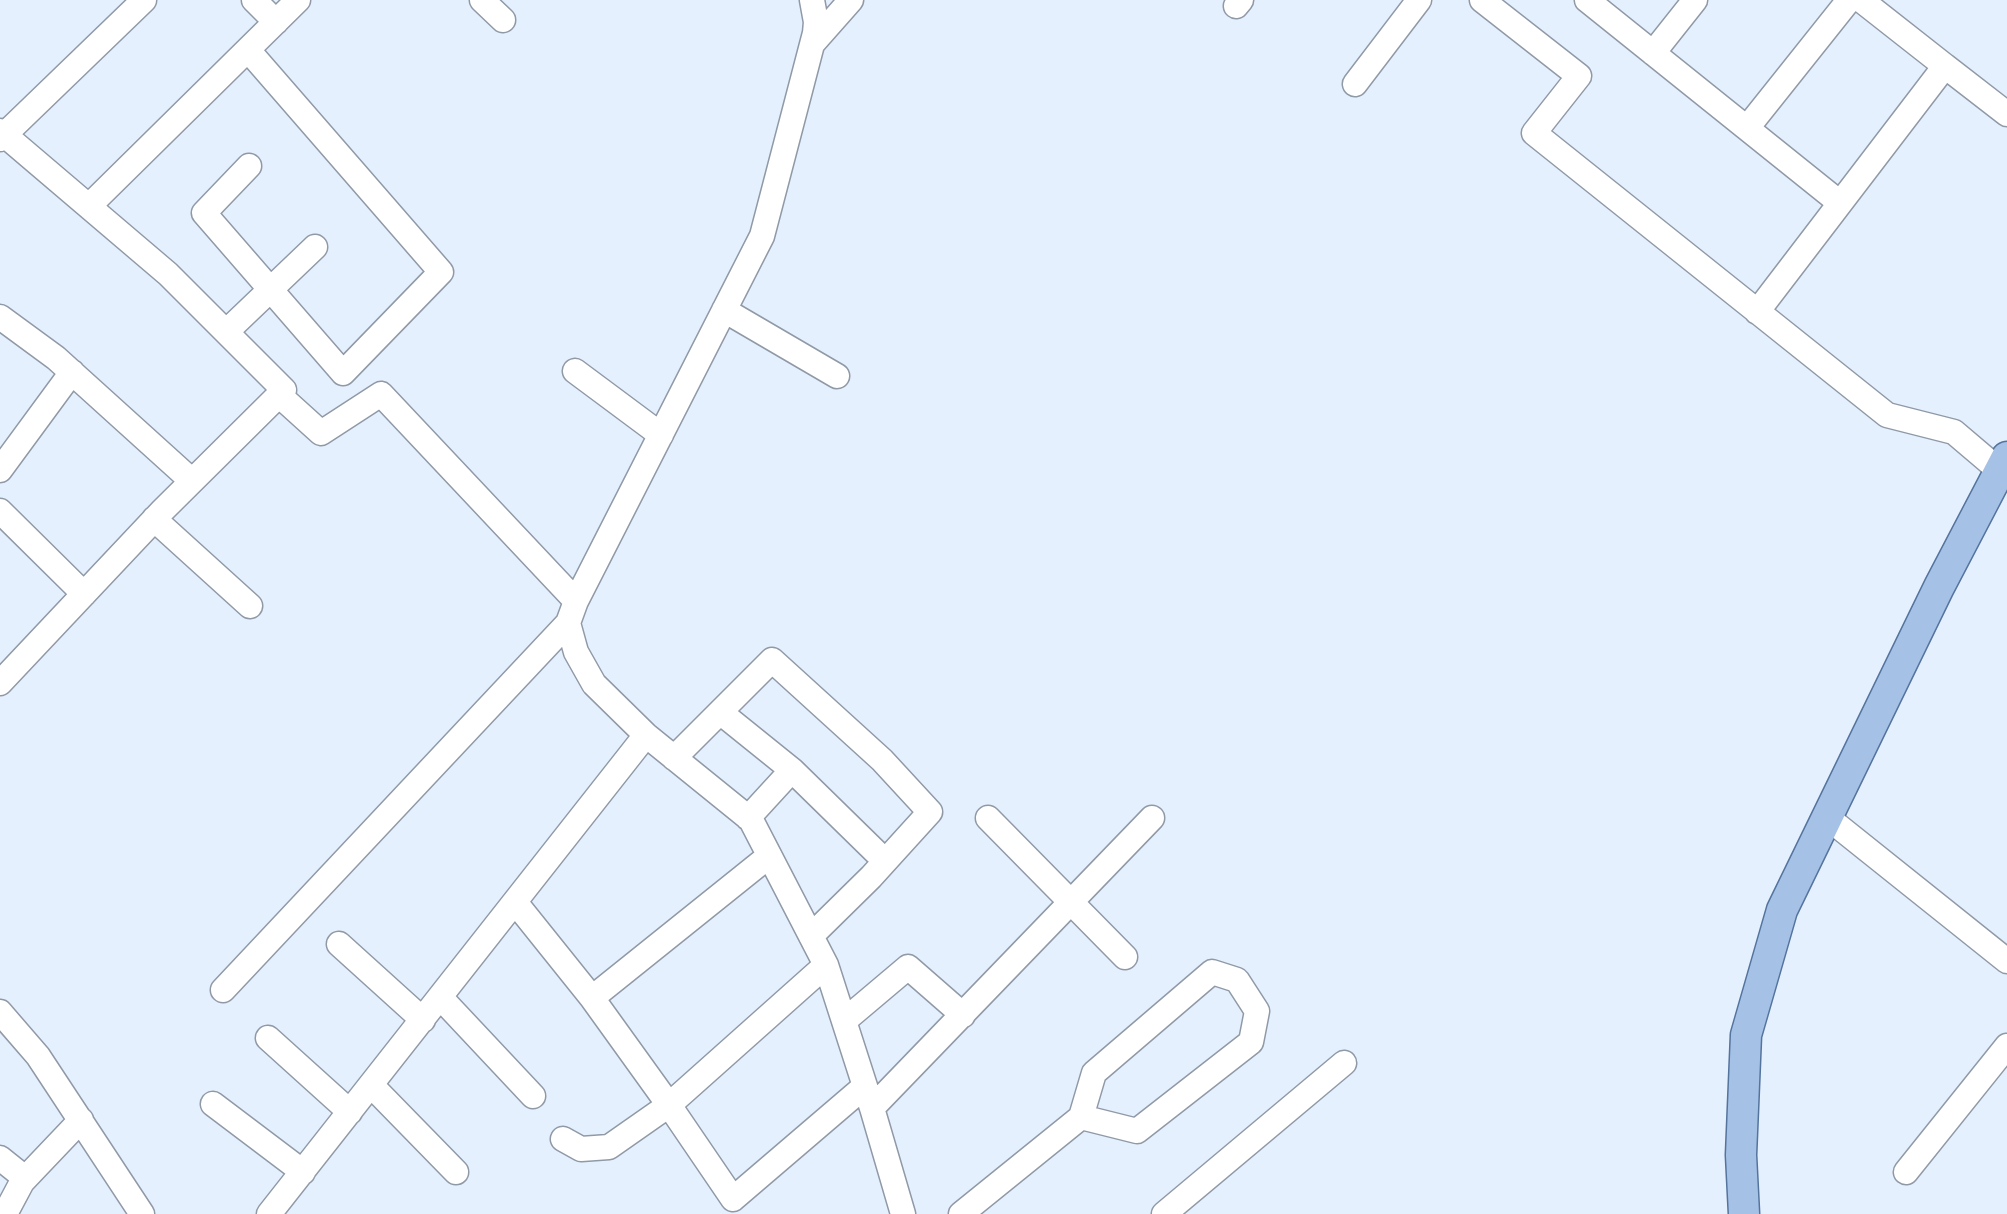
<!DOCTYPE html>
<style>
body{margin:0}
canvas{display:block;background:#e5f0fe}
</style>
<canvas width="2007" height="1214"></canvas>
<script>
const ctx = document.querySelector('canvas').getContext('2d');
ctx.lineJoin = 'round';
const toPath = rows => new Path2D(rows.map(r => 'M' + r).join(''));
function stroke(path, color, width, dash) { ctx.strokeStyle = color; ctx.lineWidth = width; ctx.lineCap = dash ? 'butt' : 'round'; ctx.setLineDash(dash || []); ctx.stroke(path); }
const minor = toPath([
 [254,0,276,22],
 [482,0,503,20],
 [1482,0,1579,76,1534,133,1887,415,1954,432,2007,477],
 [1587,0,1840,203],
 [1861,0,1945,66],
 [1236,6,1241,0],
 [813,43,851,0],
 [248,50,441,272,343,373,204,213,249,166],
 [1653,53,1695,0],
 [1355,84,1419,0],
 [1747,128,1849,0],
 [0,131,168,274,284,390,163,510,0,683],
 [0,139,144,0],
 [89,206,298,0],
 [724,310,837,376],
 [1757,312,1945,66,2007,114],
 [0,317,56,358,192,481],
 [226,332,315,247],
 [575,371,661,435],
 [279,395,321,433,381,394,576,601,568,623,576,652,594,684,646,735,751,820,826,965,872,1108,903,1214],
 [0,470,72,372],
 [0,511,84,594],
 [154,519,250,606],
 [576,601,762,236,815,33,816,22,812,0],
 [720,712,792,770,885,861],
 [674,758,772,660,882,760,930,812,871,877,811,936],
 [748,818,792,770],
 [988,818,1125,957],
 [1828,818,2007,961],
 [769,856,592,998,669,1105,733,1199,865,1086],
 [515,902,592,998],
 [339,944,423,1020],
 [223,990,568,623],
 [440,997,533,1096],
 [0,1012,38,1056,142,1214],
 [844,1021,908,967,963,1015],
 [268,1038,350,1112],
 [371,1085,456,1172],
 [213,1104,303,1172],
 [872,1108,1152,818],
 [563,1139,581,1149,609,1147,669,1105,826,965],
 [0,1158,25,1178],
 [1906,1172,2007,1046],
 [5,1214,22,1182,81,1120],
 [269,1214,646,735],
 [961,1214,1081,1117,1094,1073,1212,972,1237,980,1257,1011,1251,1042,1137,1131,1081,1117],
 [1164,1214,1344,1063]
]);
const major = toPath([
 [1744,1214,1741,1155,1746,1035,1782,910,1939,587,2007,457]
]);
stroke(minor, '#909aa7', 27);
stroke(major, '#54749e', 33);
stroke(minor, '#fff', 24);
stroke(major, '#a5c1e6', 30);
</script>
